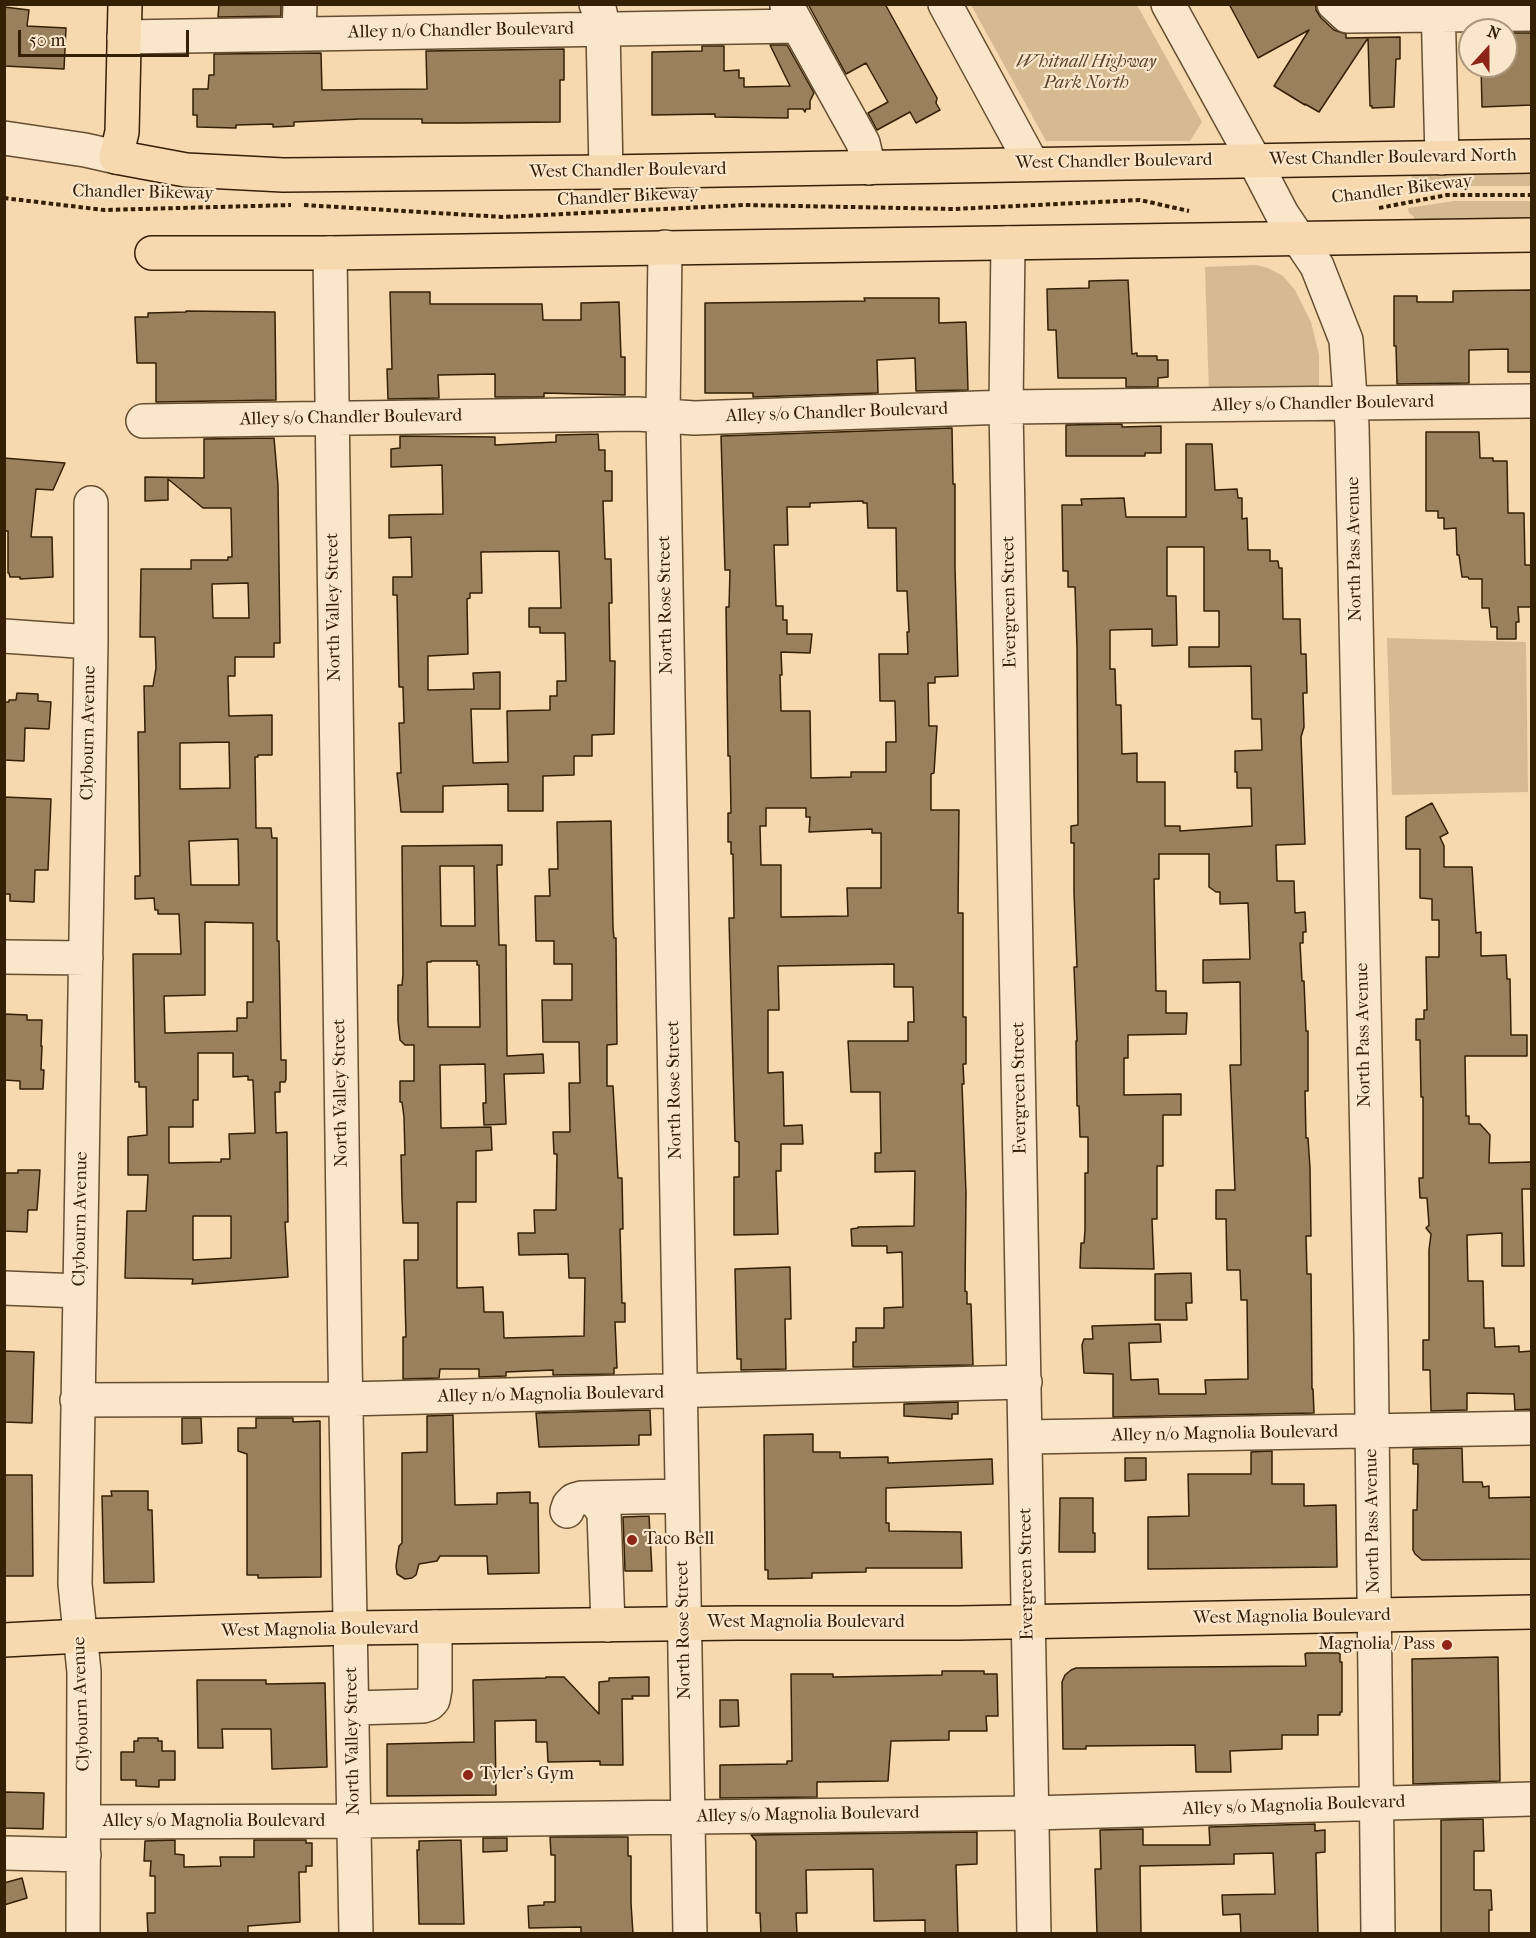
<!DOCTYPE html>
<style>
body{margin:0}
#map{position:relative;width:1536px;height:1938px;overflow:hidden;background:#f7d9af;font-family:"IM FELL French Canon",serif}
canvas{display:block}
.frame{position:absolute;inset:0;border:6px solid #352005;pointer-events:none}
.north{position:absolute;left:1458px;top:18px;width:60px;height:60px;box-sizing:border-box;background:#fae6cb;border:2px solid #ab977c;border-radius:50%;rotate:21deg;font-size:16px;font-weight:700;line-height:24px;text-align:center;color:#352005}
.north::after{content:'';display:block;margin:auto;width:21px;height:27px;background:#8f2418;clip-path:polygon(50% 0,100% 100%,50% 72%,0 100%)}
.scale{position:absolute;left:18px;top:30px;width:171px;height:27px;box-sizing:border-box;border:3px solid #352005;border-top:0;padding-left:8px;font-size:18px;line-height:21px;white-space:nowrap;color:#352005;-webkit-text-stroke:4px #fae6cb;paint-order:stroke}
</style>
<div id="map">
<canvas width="1536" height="1938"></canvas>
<div class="frame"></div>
<div class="north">N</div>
<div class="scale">50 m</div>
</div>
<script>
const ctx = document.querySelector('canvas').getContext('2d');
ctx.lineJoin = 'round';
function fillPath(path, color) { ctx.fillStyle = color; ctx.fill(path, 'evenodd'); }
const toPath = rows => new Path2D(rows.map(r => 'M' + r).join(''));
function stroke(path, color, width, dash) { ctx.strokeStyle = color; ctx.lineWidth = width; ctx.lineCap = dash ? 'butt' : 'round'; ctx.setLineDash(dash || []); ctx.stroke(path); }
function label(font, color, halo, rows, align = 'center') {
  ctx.font = font + ' "IM FELL French Canon",serif'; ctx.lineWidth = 4.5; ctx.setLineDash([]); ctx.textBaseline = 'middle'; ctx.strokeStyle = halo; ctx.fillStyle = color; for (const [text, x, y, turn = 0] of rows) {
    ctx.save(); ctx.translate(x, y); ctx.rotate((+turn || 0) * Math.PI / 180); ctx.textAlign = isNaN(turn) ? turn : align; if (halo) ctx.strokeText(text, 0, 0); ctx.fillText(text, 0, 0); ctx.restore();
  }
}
fillPath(toPath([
 [971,5,1137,5,1202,122,1190,141,1046,141],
 [1531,174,1531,186,1464,186,1411,192,1412,176],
 [1454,201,1531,201,1531,220,1414,221,1414,217,1409,213,1408,208],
 [1256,265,1268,268,1283,276,1295,290,1311,322,1319,355,1319,395,1209,395,1205,267],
 [1387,638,1526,642,1528,792,1392,795]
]), '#d6ba92');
const building = toPath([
 [219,4,281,4,281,16,218,17,219,4],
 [808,4,885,4,937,98,936,103,940,110,916,123,910,112,877,130,868,113,888,102,866,63,846,74,808,4],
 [1229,4,1316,4,1316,10,1321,18,1334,30,1346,34,1346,38,1400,37,1400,59,1396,59,1394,107,1372,108,1372,106,1370,106,1368,38,1319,112,1305,104,1305,105,1274,86,1309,30,1258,58,1229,4],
 [4,7,29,10,27,26,66,28,64,69,4,66,4,7],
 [1506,33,1532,33,1532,105,1482,107,1481,66,1506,66,1506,33],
 [770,45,787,45,814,93,810,101,810,109,806,109,805,112,803,109,788,109,788,118,715,117,715,114,652,115,652,52,702,51,702,46,724,46,724,71,739,70,739,78,744,78,744,87,790,86,770,45],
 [564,49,564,80,560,80,560,122,456,123,422,123,422,119,360,119,294,122,294,126,273,127,273,124,236,125,236,128,197,127,197,115,193,115,193,89,208,89,209,75,214,75,214,54,321,53,322,90,427,89,426,51,564,49],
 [1128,280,1132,354,1137,353,1137,356,1157,356,1157,360,1168,360,1168,377,1158,378,1158,387,1126,387,1126,378,1058,378,1056,330,1048,330,1047,289,1089,288,1089,281,1128,280],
 [1531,290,1532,372,1508,372,1508,349,1469,350,1469,383,1397,384,1396,346,1394,346,1394,296,1417,296,1417,302,1453,302,1453,291,1531,290],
 [390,292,430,292,430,304,542,304,543,320,581,320,581,303,619,302,621,357,625,357,625,395,544,393,544,397,495,397,495,374,438,375,439,398,388,399,387,369,392,369,390,292],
 [864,298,939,298,939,323,966,322,968,390,916,391,915,358,877,360,878,393,753,397,753,393,705,393,705,303,865,301,864,298],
 [186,311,275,312,276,400,156,402,156,363,137,363,135,317,148,317,148,313,186,312,186,311],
 [1122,424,1122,427,1161,426,1161,453,1145,453,1145,456,1066,456,1066,425,1122,424],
 [952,428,953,484,955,484,955,568,958,676,935,677,935,683,928,683,929,726,937,726,934,773,931,774,931,810,959,810,958,913,963,913,963,1017,966,1017,966,1064,963,1064,964,1084,962,1084,966,1193,965,1291,967,1292,967,1304,971,1304,973,1365,853,1367,853,1342,856,1342,856,1328,884,1328,884,1308,903,1307,902,1252,887,1253,887,1246,852,1246,851,1229,858,1228,858,1227,914,1226,915,1171,875,1172,875,1153,881,1153,880,1092,851,1092,848,1041,908,1041,908,1022,914,1022,913,987,894,987,894,964,778,966,779,1010,768,1010,768,1073,783,1072,784,1126,802,1125,803,1144,781,1144,781,1171,776,1171,778,1234,734,1235,734,1177,739,1177,739,1142,735,1141,730,957,729,918,734,918,733,854,731,854,731,842,728,842,728,813,731,813,730,756,728,756,726,607,729,607,730,570,725,570,721,436,952,428],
 [863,501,863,503,867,503,868,528,896,528,897,591,907,591,909,632,907,632,908,654,879,654,880,701,895,701,896,742,886,742,886,772,851,772,851,777,811,778,810,711,781,711,780,675,782,675,781,652,810,653,812,634,787,634,787,620,783,620,783,606,776,606,774,545,788,545,787,507,810,507,810,503,863,501],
 [766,808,806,808,806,817,810,817,809,832,872,829,872,833,881,833,881,888,847,888,848,916,781,917,781,865,761,865,760,826,766,826,766,808],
 [1426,432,1479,432,1480,458,1493,458,1493,461,1507,461,1508,513,1524,513,1525,565,1532,565,1532,607,1518,607,1519,622,1516,622,1516,639,1497,639,1497,627,1491,627,1489,608,1482,608,1482,579,1469,579,1468,577,1462,577,1459,555,1457,555,1456,528,1444,529,1444,518,1438,518,1438,511,1426,511,1426,432],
 [598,434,599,450,605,450,605,471,612,471,612,501,603,501,605,559,611,559,612,603,609,603,610,661,615,661,614,734,592,735,592,756,574,756,574,775,543,776,543,811,508,811,508,784,443,786,443,812,401,812,397,773,401,773,399,723,404,723,403,687,399,687,397,595,393,595,393,577,412,577,411,537,389,538,389,515,443,514,442,465,391,467,391,449,400,448,400,436,495,437,495,445,556,442,556,435,598,434],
 [559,551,561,608,529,608,529,627,540,627,540,633,565,633,566,681,557,681,557,696,550,696,550,710,507,711,508,762,473,763,471,709,500,709,500,672,473,673,474,689,428,690,428,656,468,654,467,599,470,598,470,593,482,593,481,552,559,551],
 [274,438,278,485,280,643,274,643,274,657,235,657,235,676,228,676,229,716,272,715,272,755,258,755,258,757,255,757,256,828,271,828,272,838,277,838,277,941,279,941,281,1060,286,1060,286,1079,285,1082,280,1082,280,1092,275,1092,276,1133,287,1132,288,1222,285,1222,288,1277,192,1284,193,1279,125,1278,127,1211,146,1211,148,1175,128,1175,128,1137,147,1135,146,1087,139,1087,139,1082,135,1082,133,954,181,954,179,914,158,914,158,910,155,910,154,898,135,899,135,876,140,876,138,732,145,732,144,686,153,686,156,668,155,637,140,637,141,569,191,569,191,560,228,560,228,557,232,557,231,508,203,508,168,479,168,500,145,501,145,477,204,478,204,439,274,438],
 [248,583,249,618,213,618,212,584,248,583],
 [229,742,230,788,180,789,180,743,229,742],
 [238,839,239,885,191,885,189,841,238,839],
 [205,922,253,923,253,1002,247,1002,247,1018,237,1018,237,1031,165,1033,164,996,205,995,205,922],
 [198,1053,233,1053,233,1077,248,1076,248,1080,253,1080,255,1133,229,1134,230,1159,221,1159,221,1162,169,1163,169,1127,193,1127,193,1100,198,1100,198,1053],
 [193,1216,231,1216,231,1258,193,1260,193,1216],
 [1186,444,1212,444,1215,490,1237,489,1238,498,1242,498,1242,519,1247,518,1248,550,1270,550,1270,561,1278,561,1279,568,1282,568,1283,619,1300,619,1301,654,1306,654,1307,693,1303,693,1304,727,1301,737,1305,844,1276,845,1277,881,1294,881,1295,913,1305,912,1306,932,1303,932,1303,943,1300,943,1302,981,1304,981,1306,1031,1308,1031,1308,1091,1305,1091,1306,1138,1308,1138,1310,1168,1311,1236,1306,1236,1307,1274,1311,1274,1312,1389,1313,1389,1314,1413,1113,1417,1113,1374,1084,1373,1082,1345,1084,1339,1093,1339,1092,1326,1160,1324,1161,1342,1129,1343,1131,1380,1158,1379,1159,1394,1206,1394,1205,1380,1248,1379,1247,1300,1241,1300,1240,1270,1227,1270,1226,1219,1216,1219,1216,1190,1235,1190,1230,1065,1241,1065,1240,982,1203,983,1203,960,1250,959,1248,903,1220,904,1220,892,1216,892,1209,887,1209,854,1159,854,1159,879,1154,879,1156,991,1166,991,1166,1013,1187,1013,1186,1034,1128,1035,1128,1058,1124,1058,1124,1095,1181,1094,1181,1115,1163,1115,1163,1166,1157,1166,1157,1219,1152,1219,1154,1269,1080,1268,1081,1243,1084,1243,1085,1230,1085,1173,1088,1173,1088,1137,1080,1137,1079,1106,1077,1106,1076,1041,1077,1041,1074,967,1077,967,1074,893,1074,843,1071,843,1071,826,1078,825,1077,648,1075,587,1068,587,1068,571,1063,571,1062,505,1082,505,1081,499,1124,498,1126,517,1186,517,1186,444],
 [1167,547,1204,547,1204,611,1219,611,1219,647,1189,647,1189,667,1251,666,1252,719,1261,719,1262,750,1235,751,1235,772,1237,772,1237,788,1251,788,1252,826,1180,831,1180,826,1165,826,1165,782,1137,782,1137,753,1122,754,1121,705,1116,705,1115,669,1110,669,1110,630,1152,629,1152,646,1177,645,1176,596,1167,596,1167,547],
 [4,458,65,463,53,490,36,489,31,537,52,537,53,577,20,579,20,577,10,577,9,573,8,573,8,531,4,531,4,458],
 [17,693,38,694,38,701,51,702,49,729,25,728,24,761,4,760,4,702,9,702,9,700,16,700,17,693],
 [4,797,51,799,48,870,35,870,34,902,10,901,10,894,4,894,4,797],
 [1432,803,1448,833,1440,837,1444,846,1444,867,1472,867,1476,933,1481,932,1481,956,1506,955,1507,979,1510,979,1511,1035,1527,1035,1527,1056,1465,1056,1466,1116,1469,1116,1469,1124,1480,1124,1490,1135,1489,1163,1532,1162,1532,1189,1522,1189,1524,1266,1502,1266,1502,1233,1467,1235,1468,1281,1483,1281,1484,1328,1494,1328,1495,1347,1519,1346,1519,1352,1532,1351,1532,1409,1515,1410,1514,1394,1467,1393,1467,1410,1431,1411,1430,1370,1423,1370,1423,1340,1429,1340,1429,1250,1431,1234,1426,1228,1429,1225,1427,1198,1420,1198,1419,1178,1423,1178,1423,1097,1421,1097,1420,1040,1416,1040,1416,1019,1424,1019,1424,1010,1427,1010,1426,957,1439,957,1439,920,1432,920,1432,899,1420,898,1420,849,1406,849,1406,817,1432,803],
 [611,821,613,928,614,938,616,938,617,1044,607,1045,607,1086,613,1086,618,1178,622,1178,623,1229,620,1229,622,1303,625,1303,625,1322,615,1322,617,1368,614,1368,614,1374,553,1375,553,1370,506,1372,506,1376,479,1377,479,1369,440,1369,439,1378,403,1379,403,1337,406,1337,404,1260,418,1260,418,1223,403,1223,402,1199,401,1155,405,1155,404,1117,402,1102,400,1102,400,1081,414,1081,414,1045,405,1045,400,1040,398,1021,398,985,402,985,403,974,402,846,502,845,502,865,497,865,499,945,506,945,507,1056,543,1054,544,1073,504,1074,506,1124,484,1125,483,1103,486,1103,485,1064,440,1065,441,1128,491,1127,492,1150,476,1151,476,1202,457,1202,457,1288,483,1287,484,1312,503,1312,504,1338,584,1336,585,1278,569,1278,568,1254,519,1255,518,1233,535,1233,534,1210,556,1210,557,1154,554,1154,553,1132,570,1132,569,1083,580,1083,579,1042,543,1042,542,1000,572,1000,572,964,554,964,554,941,536,941,535,896,550,896,549,869,558,869,557,822,611,821],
 [440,866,474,866,475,926,441,926,440,866],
 [431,961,477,961,477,965,479,965,480,1027,428,1027,427,962,431,962,431,961],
 [4,1014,27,1015,27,1020,42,1020,41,1046,42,1046,41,1070,44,1070,43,1089,20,1089,20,1081,4,1080,4,1014],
 [18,1170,40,1170,37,1210,28,1210,27,1232,4,1231,4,1173,18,1173,18,1170],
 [790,1267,791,1319,785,1319,786,1369,741,1370,741,1359,737,1359,735,1269,790,1267],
 [1191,1273,1192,1303,1186,1303,1187,1320,1155,1320,1155,1274,1191,1273],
 [4,1351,34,1352,32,1423,4,1422,4,1351],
 [958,1402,958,1414,952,1414,952,1419,904,1416,904,1404,958,1402],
 [650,1410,651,1435,639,1435,639,1445,539,1447,536,1413,650,1410],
 [453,1415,455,1505,497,1504,497,1493,530,1492,530,1503,538,1503,539,1573,488,1574,487,1556,440,1556,437,1561,419,1564,416,1575,412,1578,405,1579,397,1574,396,1566,399,1546,402,1543,402,1453,427,1452,427,1416,453,1415],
 [182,1418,201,1418,202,1443,182,1444,182,1418],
 [256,1418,293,1418,293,1422,320,1421,321,1577,258,1578,258,1575,247,1575,247,1454,238,1451,238,1428,256,1428,256,1418],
 [813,1434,813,1452,840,1452,840,1458,888,1457,888,1463,992,1459,993,1484,886,1488,886,1523,889,1523,889,1531,961,1532,962,1568,866,1568,866,1572,812,1573,812,1578,768,1579,768,1570,765,1570,764,1435,813,1434],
 [1462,1448,1463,1482,1482,1482,1483,1487,1489,1486,1489,1498,1532,1497,1532,1559,1422,1560,1415,1554,1413,1550,1413,1510,1417,1510,1418,1464,1413,1464,1413,1449,1462,1448],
 [1272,1451,1272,1484,1304,1484,1304,1506,1336,1505,1337,1567,1148,1569,1148,1517,1189,1516,1188,1474,1251,1474,1251,1452,1272,1451],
 [1125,1458,1146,1458,1146,1480,1125,1481,1125,1458],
 [4,1475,32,1475,33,1576,4,1576,4,1475],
 [111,1491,148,1491,148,1510,152,1510,154,1582,104,1583,102,1496,112,1496,111,1491],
 [1060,1498,1093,1498,1093,1533,1095,1533,1095,1552,1059,1552,1060,1498],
 [649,1516,652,1571,625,1571,623,1517,649,1516],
 [1307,1653,1338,1653,1340,1654,1340,1662,1342,1662,1342,1712,1340,1712,1340,1715,1318,1715,1318,1735,1282,1735,1282,1749,1230,1751,1231,1772,1196,1772,1195,1745,1086,1746,1086,1749,1063,1749,1062,1682,1065,1675,1071,1670,1076,1668,1306,1666,1305,1654,1307,1653],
 [1498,1657,1500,1781,1413,1784,1412,1659,1498,1657],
 [942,1671,984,1671,984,1674,997,1674,998,1716,986,1716,987,1731,949,1731,949,1740,891,1741,888,1781,817,1782,817,1797,720,1798,720,1765,787,1764,787,1761,792,1761,791,1674,833,1674,833,1677,942,1675,942,1671],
 [546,1677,564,1677,599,1714,599,1682,609,1681,609,1678,649,1677,649,1696,632,1696,633,1699,622,1699,623,1765,600,1765,600,1761,548,1762,547,1742,536,1742,536,1720,495,1721,496,1795,387,1796,387,1744,474,1742,473,1680,546,1678,546,1677],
 [197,1680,266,1680,266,1684,325,1683,327,1767,272,1769,271,1729,222,1729,223,1748,198,1748,197,1680],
 [720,1700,738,1700,739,1726,720,1727,720,1700],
 [138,1738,158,1738,158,1741,162,1741,162,1751,175,1751,175,1780,159,1780,159,1787,136,1786,136,1780,121,1780,121,1752,134,1752,134,1741,138,1741,138,1738],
 [4,1792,44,1793,43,1829,4,1828,4,1792],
 [1483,1819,1484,1851,1474,1851,1474,1890,1491,1890,1492,1910,1489,1910,1489,1934,1441,1934,1441,1820,1483,1819],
 [1315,1824,1315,1831,1325,1830,1325,1852,1316,1853,1318,1934,1241,1934,1240,1914,1223,1915,1222,1895,1275,1894,1273,1853,1234,1854,1234,1864,1140,1866,1141,1934,1097,1934,1095,1869,1101,1869,1100,1830,1143,1829,1143,1845,1210,1845,1209,1827,1315,1824],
 [977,1832,977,1864,956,1865,958,1934,925,1934,925,1920,874,1921,873,1869,806,1870,807,1913,796,1913,797,1934,761,1934,760,1913,756,1913,756,1841,751,1835,977,1832],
 [550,1837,628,1837,628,1856,631,1856,631,1903,633,1934,581,1934,581,1927,529,1928,528,1906,544,1905,544,1902,555,1902,555,1855,551,1855,550,1837],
 [483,1838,507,1838,507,1851,483,1852,483,1838],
 [175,1840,175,1854,184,1855,184,1867,221,1866,220,1857,254,1857,254,1840,306,1840,306,1843,312,1843,312,1866,306,1866,306,1872,299,1872,300,1922,248,1926,248,1934,148,1934,147,1913,155,1913,155,1876,150,1876,151,1861,144,1861,145,1841,175,1840],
 [461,1840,464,1924,419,1924,417,1850,419,1850,419,1841,461,1840],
 [22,1878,27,1898,4,1905,4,1883,22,1878]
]);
fillPath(building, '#9a805d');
stroke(building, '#352005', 1.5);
const minor = toPath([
 [596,4,600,12,603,28,606,172],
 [945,4,1032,164],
 [1168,4,1254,160,1282,214,1317,266,1346,340,1352,426,1371,1337,1378,1934],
 [1334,4,1347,16,1532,14],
 [1438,4,1442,158],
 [787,6,863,143,869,168],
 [299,34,300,4],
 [124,37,798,26],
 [4,138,85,150,116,157],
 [1008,243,1006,407,1034,1934],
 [665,247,663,416,690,1934],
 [330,253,345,1359,356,1934],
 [143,421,637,414,694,418,1006,407,1532,401],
 [4,636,91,642],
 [4,957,86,958],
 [4,1288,79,1291],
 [77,1400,346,1399,1025,1382],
 [1026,1437,1532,1428],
 [589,1498,596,1501,604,1513,608,1625],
 [567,1511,569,1505,574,1500,581,1498,681,1496],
 [353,1708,423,1706,429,1704,433,1700,435,1689,435,1627],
 [85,1822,355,1821,1032,1813,1532,1799],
 [4,1853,84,1855],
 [83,1934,84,1672,75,1584,91,642,91,503]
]);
const major = toPath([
 [125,4,122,132,116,157,186,170,283,175,606,172,1532,156],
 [152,253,330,253,1532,235],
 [4,1640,81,1636,350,1628,738,1623,959,1623,1532,1612]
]);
stroke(minor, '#664e30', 36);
stroke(major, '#352005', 36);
stroke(toPath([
 [4,198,104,210,291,205],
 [304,205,503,217,744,205,954,209,1140,200,1189,211],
 [1379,208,1447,195,1532,195]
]), '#352005', 4, [4.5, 3]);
stroke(minor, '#fae6cb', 33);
stroke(major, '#f7d9af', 33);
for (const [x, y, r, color] of [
 [632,1540,6,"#8f2418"],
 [1447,1645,6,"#8f2418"],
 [468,1775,6,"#8f2418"]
]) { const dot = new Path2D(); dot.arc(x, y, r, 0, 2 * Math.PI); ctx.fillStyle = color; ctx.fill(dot); stroke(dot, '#fae6cb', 2); }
label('18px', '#352005', '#fae6cb', [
 ["Alley n/o Chandler Boulevard",461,31,-1],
 ["West Chandler Boulevard North",1393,158,-1],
 ["West Chandler Boulevard",1114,162,-1],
 ["West Chandler Boulevard",628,171,-1],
 ["Chandler Bikeway",1402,190,-7],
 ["Chandler Bikeway",143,193,1],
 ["Chandler Bikeway",628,197,-3],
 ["Alley s/o Chandler Boulevard",1323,404,-1],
 ["Alley s/o Chandler Boulevard",837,413,-2],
 ["Alley s/o Chandler Boulevard",351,418,-1],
 ["North Pass Avenue",1355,549,-91],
 ["Evergreen Street",1010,602,-91],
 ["North Rose Street",666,605,-91],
 ["North Valley Street",334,607,-91],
 ["Clybourn Avenue",89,733,-89],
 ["North Pass Avenue",1364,1035,-91],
 ["Evergreen Street",1020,1088,-91],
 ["North Rose Street",675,1090,-91],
 ["North Valley Street",341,1093,-91],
 ["Clybourn Avenue",81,1219,-89],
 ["Alley n/o Magnolia Boulevard",551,1395,-1],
 ["Alley n/o Magnolia Boulevard",1225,1434,-1],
 ["North Pass Avenue",1373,1521,-91],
 ["Evergreen Street",1027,1574,-91],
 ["West Magnolia Boulevard",1292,1617,-1],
 ["West Magnolia Boulevard",806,1623],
 ["West Magnolia Boulevard",320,1630,-1],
 ["North Rose Street",684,1630,-91],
 ["Clybourn Avenue",82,1704,-92],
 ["North Valley Street",353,1741,-91],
 ["Alley s/o Magnolia Boulevard",1294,1806,-2],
 ["Alley s/o Magnolia Boulevard",808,1815,-1],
 ["Alley s/o Magnolia Boulevard",214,1822]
]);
label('italic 18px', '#5d4628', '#fae6cb', [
 ["Whitnall Highway",1086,63],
 ["Park North",1086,84]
]);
label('18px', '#352005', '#fae6cb', [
 ["Taco Bell",644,1540],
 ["Magnolia / Pass",1435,1645,"right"],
 ["Tyler's Gym",480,1775]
], 'left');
</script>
